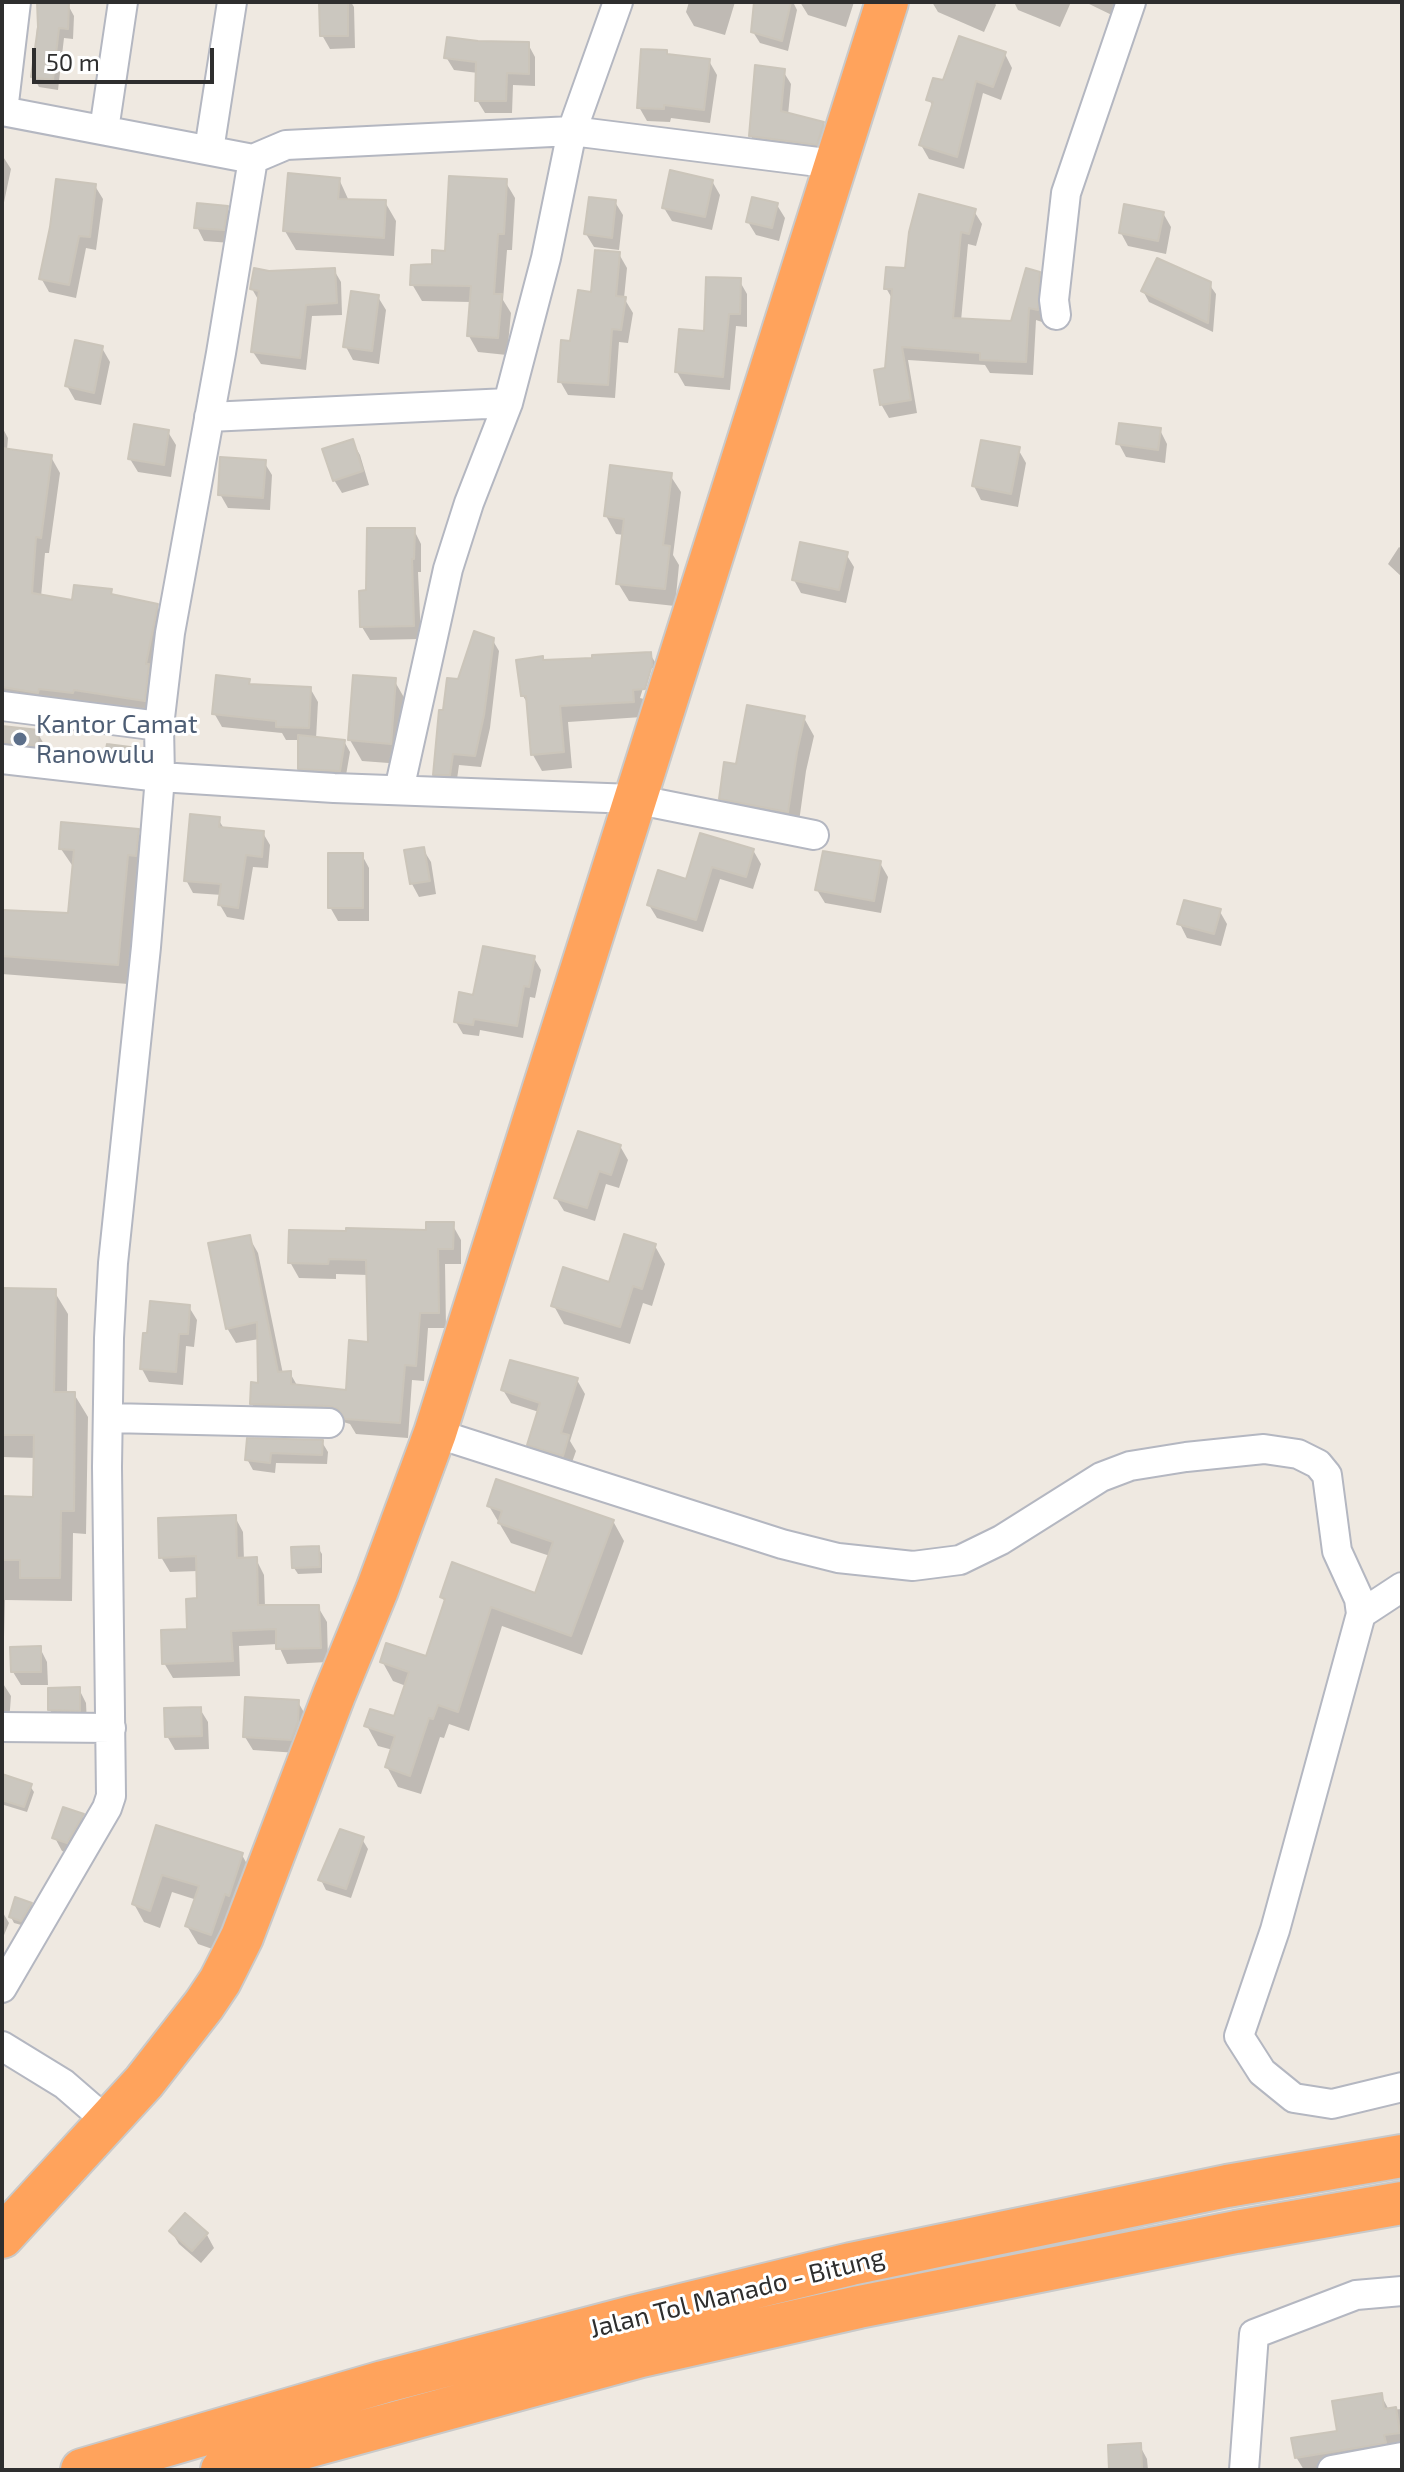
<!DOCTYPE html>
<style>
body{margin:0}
#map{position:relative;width:1404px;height:2472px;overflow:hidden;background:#efe9e1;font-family:"Exo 2",sans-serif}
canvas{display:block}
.frame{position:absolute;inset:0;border:4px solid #2e2e2e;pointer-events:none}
.scale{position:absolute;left:32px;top:48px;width:182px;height:36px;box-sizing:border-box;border:4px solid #2e2e2e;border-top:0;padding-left:10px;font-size:24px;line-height:28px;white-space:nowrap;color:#2e2e2e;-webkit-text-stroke:6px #fff;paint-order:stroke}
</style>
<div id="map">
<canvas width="1404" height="2472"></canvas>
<div class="frame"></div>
<div class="scale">50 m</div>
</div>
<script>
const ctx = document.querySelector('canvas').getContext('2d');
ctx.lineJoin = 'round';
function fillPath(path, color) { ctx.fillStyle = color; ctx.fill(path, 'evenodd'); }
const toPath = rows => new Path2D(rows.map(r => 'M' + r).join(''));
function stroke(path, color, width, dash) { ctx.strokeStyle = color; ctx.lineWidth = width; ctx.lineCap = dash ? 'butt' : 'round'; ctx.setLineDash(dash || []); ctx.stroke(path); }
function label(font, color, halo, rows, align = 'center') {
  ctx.font = font + ' "Exo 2",sans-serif'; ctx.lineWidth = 6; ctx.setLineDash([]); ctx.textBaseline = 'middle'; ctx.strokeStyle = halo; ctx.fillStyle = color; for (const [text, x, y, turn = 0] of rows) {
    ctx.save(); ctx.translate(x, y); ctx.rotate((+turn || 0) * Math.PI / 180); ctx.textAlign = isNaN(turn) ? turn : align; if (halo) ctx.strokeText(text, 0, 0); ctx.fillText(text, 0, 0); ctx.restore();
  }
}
fillPath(toPath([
 [321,2,351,2,354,7,355,48,330,49,322,35],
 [689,2,735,2,725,35,694,26,686,12],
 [756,2,793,2,797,10,788,51,760,43,753,32],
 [800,2,854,2,846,27,808,15],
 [932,2,994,2,996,5,984,32,938,12],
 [1014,2,1071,2,1060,27,1018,10],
 [1085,2,1126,2,1118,18],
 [39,3,68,5,74,16,73,39,64,38,58,90,39,87,33,76],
 [528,44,535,57,535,86,513,85,512,113,485,113,477,100,478,73,454,70,446,57],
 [1005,54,1012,68,1001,100,983,93,964,169,929,159,921,145,933,107,929,99,944,83],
 [668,56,709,61,717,75,710,123,671,118,670,122,647,121,639,107],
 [783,71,791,84,788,115,823,124,830,137,824,157,759,149,751,136],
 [2,155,11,169,3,207,2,207],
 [339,179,349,201,385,202,396,221,394,256,296,250,285,231],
 [505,181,515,198,512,250,507,250,503,300,511,313,507,355,478,352,469,336,471,302,422,301,412,284,447,253],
 [712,181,720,195,712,230,672,221,664,208],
 [95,186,103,199,96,250,86,248,76,298,49,292,41,278],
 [615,202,623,215,619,250,594,247,586,234],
 [777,205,785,218,779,241,756,235,748,222],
 [227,208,235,221,231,243,204,241,197,227],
 [974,211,982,224,976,246,968,244,961,321,1012,324,1039,273,1047,287,1045,323,1036,320,1033,375,990,373,985,365,908,360,917,413,889,418,881,404,893,300,886,288],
 [1163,213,1171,227,1166,254,1128,246,1121,233],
 [619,254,627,268,624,298,633,313,628,343,619,342,615,398,568,395,560,381,572,343,593,294],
 [334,270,341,282,342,315,312,316,306,370,261,364,253,352,259,301,252,289,269,273],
 [739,280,747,294,747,327,736,326,730,390,685,386,677,372,706,334],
 [1209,284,1216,294,1213,332,1149,302,1143,291],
 [378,297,386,310,379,364,353,360,346,347],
 [102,348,110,362,101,405,75,400,67,386],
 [2,427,8,438,7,450,51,457,60,473,49,553,45,553,41,597,74,602,110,591,114,597,156,605,166,622,153,716,2,701],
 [1160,430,1167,444,1165,463,1126,457,1119,444],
 [168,432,176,445,171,477,138,472,130,459],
 [352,441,360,455,369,485,342,493,334,480],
 [1018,449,1026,463,1018,507,981,500,974,486],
 [264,462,272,475,270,510,228,508,220,494],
 [670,475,681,492,673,555,679,565,675,606,629,601,618,583,624,535,616,534,606,516],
 [414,530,421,544,421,572,418,572,421,639,370,640,362,627,368,592],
 [1399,547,1402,549,1402,577,1388,564],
 [846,554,854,567,846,603,801,593,794,580],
 [492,639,499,651,490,728,481,767,459,765,456,786,441,786,435,774,445,713,459,682],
 [650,654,660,670,653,705,641,705,642,717,568,722,572,768,542,771,533,755,528,704,523,696,544,662],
 [649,668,654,668,644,699,640,698],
 [394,680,406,701,402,764,362,761,350,740],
 [249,681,251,686,310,688,318,702,316,739,344,741,350,752,345,781,306,778,300,768,300,740,286,740,282,733,222,727,214,713],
 [804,718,814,736,806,771,798,829,731,816,721,798,738,766],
 [2,728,37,732,45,746,43,759,2,758],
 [136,750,140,756,139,762,111,759,107,753],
 [218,819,225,830,263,833,270,845,268,868,253,867,244,920,227,917,220,905,222,895,193,893,186,880],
 [137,831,149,851,139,874,128,984,2,974,2,912,70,916,74,868,61,849],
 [702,835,753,850,761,864,753,889,720,879,703,932,657,918,649,905,688,881],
 [423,849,431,862,436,894,419,897,412,884],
 [362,855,369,868,369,921,338,921,330,907],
 [880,863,888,877,881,913,825,903,817,890],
 [1219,910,1227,924,1221,946,1187,938,1180,924],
 [534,958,541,970,535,998,530,997,523,1038,480,1030,479,1036,463,1034,456,1022,475,997],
 [620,1146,628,1160,619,1188,606,1184,595,1221,564,1211,556,1198],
 [452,1224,461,1240,461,1264,445,1264,446,1328,428,1328,424,1381,412,1380,408,1438,356,1434,350,1424,340,1421,261,1419,252,1404,260,1385,259,1339,236,1343,227,1328,249,1237,258,1253,283,1374,290,1373,298,1387,348,1392,370,1344,368,1275,336,1274,336,1279,299,1278,290,1262],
 [655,1246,665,1264,652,1306,643,1303,630,1344,564,1324,554,1306,610,1284],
 [2,1290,54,1291,68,1314,67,1394,74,1394,88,1417,86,1534,73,1533,72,1601,5,1600,4,1637,2,1498,35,1499,36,1458,2,1457],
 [189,1307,197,1320,194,1347,186,1346,183,1385,149,1382,142,1369],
 [577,1380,585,1394,570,1441,576,1451,570,1468,537,1458,530,1444,539,1412,511,1403,503,1390],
 [249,1440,322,1442,328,1452,327,1464,276,1463,275,1473,253,1470,247,1459],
 [489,1506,613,1521,624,1541,582,1655,502,1626,469,1731,449,1724,444,1738,440,1737,421,1794,398,1787,387,1767,393,1750,378,1746,367,1726,395,1719,406,1686,393,1681,382,1661,427,1659,446,1604,442,1597,536,1595,550,1556,511,1543],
 [235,1517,243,1532,244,1560,256,1559,264,1575,265,1607,318,1607,327,1622,328,1662,287,1664,278,1644,239,1646,240,1676,173,1678,164,1663,189,1631,199,1600,198,1571,170,1572,161,1557],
 [318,1548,322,1554,322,1573,298,1574,294,1568],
 [40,1648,47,1662,48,1685,21,1685,13,1672],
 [2,1682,11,1696,9,1723,2,1725],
 [79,1689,86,1703,87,1724,58,1723,50,1710],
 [298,1702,306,1716,298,1753,253,1750,245,1737],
 [200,1709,208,1722,209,1749,175,1750,167,1736],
 [30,1786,34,1792,27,1812,4,1805,2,1795],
 [82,1816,90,1829,75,1856,62,1851,55,1838],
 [157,1828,242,1855,252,1873,221,1952,198,1944,187,1926,197,1900,172,1892,160,1928,144,1922,134,1904],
 [362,1839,368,1849,351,1898,326,1890,321,1880],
 [31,1904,34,1910,25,1926,14,1923,11,1917],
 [2,1911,9,1923,2,1940],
 [185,2216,207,2235,214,2248,201,2263,179,2244,171,2231],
 [1381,2395,1389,2410,1402,2409,1402,2453,1348,2470,1304,2470,1296,2457,1339,2432],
 [1140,2446,1147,2459,1148,2470,1111,2470]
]), '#0003');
const building = toPath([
 [37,2,69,3,68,29,59,28,53,80,31,77,38,27,37,2],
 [319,2,348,2,348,36,320,36,319,2],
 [754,2,791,2,782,41,751,32,754,2],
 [959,36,1006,52,993,87,976,81,957,157,919,145,933,102,926,100,933,78,943,80,959,36],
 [447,37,478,41,529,42,529,74,507,73,506,101,475,101,476,62,444,58,447,37],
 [641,49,667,50,667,54,710,59,704,110,664,105,664,109,637,108,641,49],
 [755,65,785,69,781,111,824,122,817,145,749,136,755,65],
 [670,170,713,180,705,217,662,208,670,170],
 [288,173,340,178,338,199,386,200,384,238,283,231,288,173],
 [449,176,507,179,504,234,498,234,494,294,502,294,498,338,467,336,471,286,410,285,411,265,432,264,432,250,445,251,449,176],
 [56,179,96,184,90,237,79,236,69,285,39,279,50,227,56,179],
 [919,194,976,209,969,234,961,232,953,318,1011,321,1026,268,1040,272,1038,310,1029,308,1026,362,980,360,980,353,902,347,911,400,880,405,874,370,885,368,892,289,884,289,886,267,905,268,909,232,919,194],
 [589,197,616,200,612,238,584,234,589,197],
 [752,197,778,203,772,228,746,222,752,197],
 [197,203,228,206,224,230,194,228,197,203],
 [1124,204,1164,212,1158,241,1119,233,1124,204],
 [595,250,620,252,616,296,626,297,621,330,612,329,608,385,558,382,561,340,570,341,578,290,591,292,595,250],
 [1157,258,1211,282,1208,323,1141,291,1157,258],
 [254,268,269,271,335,268,337,303,306,305,300,358,251,352,259,291,250,289,254,268],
 [706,277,741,278,740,314,729,314,723,377,675,372,679,329,704,331,706,277],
 [351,291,379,295,372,351,343,347,351,291],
 [75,340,103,346,94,393,65,386,75,340],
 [1119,423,1161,428,1158,450,1116,444,1119,423],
 [134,424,169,430,164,465,128,459,134,424],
 [353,439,363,471,333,481,322,449,353,439],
 [981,440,1020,447,1011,494,972,486,981,440],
 [2,448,52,455,41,538,36,537,32,593,72,600,74,585,112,589,111,594,158,604,146,664,149,664,145,701,74,690,73,693,39,689,38,693,2,687,2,448],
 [220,457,266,460,263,498,218,495,220,457],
 [610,465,672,473,663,545,670,546,665,589,616,584,624,519,604,516,610,465],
 [367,528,415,528,414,559,412,559,414,626,360,627,359,591,366,590,367,528],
 [800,542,848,552,839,590,792,580,800,542],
 [474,631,494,638,484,715,475,756,453,754,450,775,433,775,439,710,443,710,447,678,458,679,474,631],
 [651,652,652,665,645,689,633,690,634,702,560,706,564,752,531,755,526,696,521,696,516,660,543,656,543,660,592,658,592,655,651,652],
 [216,675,250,679,249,684,311,687,309,728,276,727,276,721,212,714,216,675],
 [353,675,396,678,391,744,348,740,353,675],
 [747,705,805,716,797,752,788,812,719,799,724,762,736,764,747,705],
 [2,726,39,730,36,746,2,742,2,726],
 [298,735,345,740,340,771,298,769,298,735],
 [107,744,138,748,136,757,105,754,107,744],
 [190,814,220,817,219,827,264,831,262,857,246,855,238,908,218,905,221,884,184,881,190,814],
 [61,822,139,829,136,856,128,855,118,965,2,956,2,910,68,913,74,850,59,849,61,822],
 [700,833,754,849,746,877,712,867,696,920,647,905,658,870,686,879,700,833],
 [424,847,430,881,410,884,404,850,424,847],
 [823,851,881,861,874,901,815,890,823,851],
 [328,853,363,853,363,908,328,908,328,853],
 [1184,900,1221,909,1214,934,1177,924,1184,900],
 [483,946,535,956,529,987,524,986,517,1026,474,1019,473,1025,454,1022,459,992,473,995,483,946],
 [578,1131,621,1145,611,1175,599,1171,587,1208,554,1198,578,1131],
 [426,1222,454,1222,453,1249,438,1249,439,1313,420,1313,416,1366,405,1365,400,1423,345,1419,338,1409,329,1406,250,1404,251,1382,258,1383,257,1322,226,1329,208,1243,250,1235,278,1372,291,1371,291,1384,346,1390,349,1340,368,1342,366,1260,329,1259,328,1264,288,1263,289,1230,346,1231,346,1228,426,1230,426,1222],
 [624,1234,656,1244,642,1289,633,1286,620,1327,551,1306,563,1267,609,1282,624,1234],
 [2,1288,56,1289,54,1392,75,1392,74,1511,61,1511,60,1578,20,1578,20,1560,2,1560,2,1496,33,1497,34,1435,2,1435,2,1288],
 [150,1301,190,1305,188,1334,179,1334,176,1372,140,1369,143,1333,147,1333,150,1301],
 [510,1360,578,1378,561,1433,569,1435,563,1456,527,1445,540,1403,501,1390,510,1360],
 [247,1438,323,1440,322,1455,271,1453,270,1463,245,1460,247,1438],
 [496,1479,614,1520,571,1636,491,1607,458,1712,438,1705,433,1719,429,1718,410,1776,385,1767,395,1736,364,1726,370,1709,394,1716,409,1672,380,1662,386,1643,426,1656,445,1599,440,1597,452,1562,535,1593,553,1542,498,1523,502,1511,487,1506,496,1479],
 [236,1515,237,1558,257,1557,258,1605,319,1605,321,1648,276,1649,276,1629,231,1631,233,1661,162,1664,161,1630,187,1629,186,1599,197,1598,196,1556,159,1558,158,1518,236,1515],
 [319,1546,320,1567,292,1568,291,1547,319,1546],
 [41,1646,41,1672,11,1672,10,1647,41,1646],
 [80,1687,80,1711,48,1710,48,1688,80,1687],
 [245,1697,299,1700,298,1722,291,1740,243,1737,245,1697],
 [201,1707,202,1736,165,1737,164,1708,201,1707],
 [2,1774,32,1784,24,1807,2,1800,2,1774],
 [63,1807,84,1814,67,1843,52,1838,63,1807],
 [156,1825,243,1853,229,1896,225,1894,211,1935,185,1926,199,1886,162,1875,150,1911,132,1904,156,1825],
 [340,1829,364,1837,346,1889,318,1880,340,1829],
 [15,1897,32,1903,21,1921,9,1917,15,1897],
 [185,2213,208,2233,192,2251,169,2231,185,2213],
 [1382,2393,1384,2409,1396,2407,1400,2433,1384,2435,1386,2443,1295,2458,1291,2438,1337,2431,1332,2401,1382,2393],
 [1141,2443,1142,2470,1109,2470,1108,2445,1141,2443]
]);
fillPath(building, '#cbc7bf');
stroke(building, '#cbc5ba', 2);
const minor = toPath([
 [2,111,253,159],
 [3,111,16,2],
 [104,130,123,2],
 [209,150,232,2],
 [1056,315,1054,300,1066,193,1131,2],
 [209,417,508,403],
 [2,706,159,726],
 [2,759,160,777,334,788,634,799,814,835],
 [399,790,448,569,469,503,508,403,546,258,572,131,834,164],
 [108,1418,329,1423],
 [435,1433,782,1544,838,1558,913,1566,960,1560,1001,1540,1101,1477,1130,1466,1186,1457,1264,1449,1298,1454,1318,1464,1327,1475,1337,1551,1359,1599,1361,1614,1275,1930,1239,2036,1262,2072,1294,2098,1332,2104,1402,2087],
 [1361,1614,1402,1587],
 [2,1727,111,1728],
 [2,1988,107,1808,111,1796,107,1467,109,1338,113,1263,146,947,160,777,159,726,170,633,221,353,253,159,286,145,572,131,618,2],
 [2,2046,64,2084,109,2123],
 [1244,2470,1254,2334,1356,2295,1402,2291],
 [1332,2470,1402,2457]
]);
const highway = toPath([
 [2,2237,144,2082,204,2005,220,1981,242,1937,334,1695,377,1590,435,1433,887,2],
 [82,2470,383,2382,632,2317,851,2264,1227,2186,1402,2156],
 [222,2470,641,2356,859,2307,1236,2232,1402,2203]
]);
stroke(minor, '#b4b7c1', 32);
stroke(highway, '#c9c9c9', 46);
stroke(minor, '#fff', 28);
stroke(highway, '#ffa35c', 42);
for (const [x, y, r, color] of [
 [20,739,8,"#5c6f8a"]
]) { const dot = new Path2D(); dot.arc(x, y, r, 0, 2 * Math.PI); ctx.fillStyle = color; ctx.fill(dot); stroke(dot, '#fff', 3); }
label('26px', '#4e5e75', '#fff', [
 ["Kantor Camat",36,724],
 ["Ranowulu",36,754]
], 'left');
label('26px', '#2e2e2e', '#fff', [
 ["Jalan Tol Manado - Bitung",737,2293,-14]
]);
</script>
